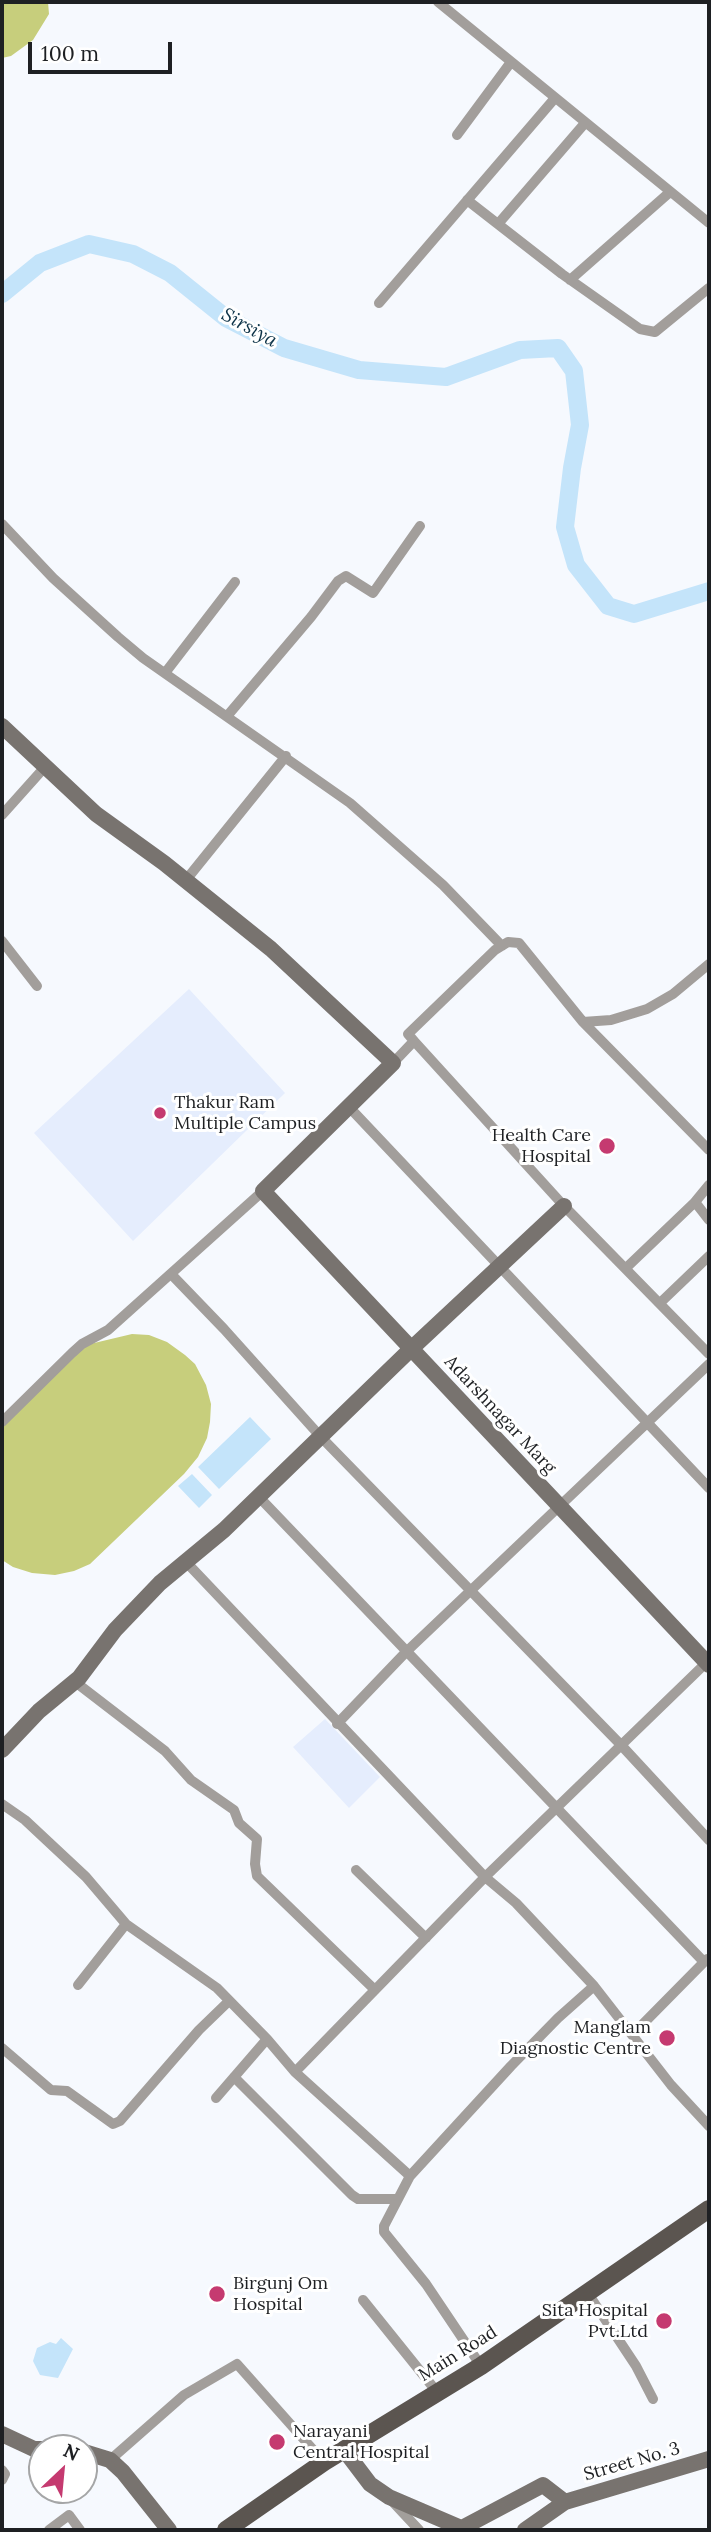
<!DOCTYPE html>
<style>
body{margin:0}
#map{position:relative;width:711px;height:2532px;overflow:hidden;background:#f6f9fe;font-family:Lora,serif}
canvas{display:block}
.frame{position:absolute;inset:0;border:4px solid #1e2023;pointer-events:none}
.north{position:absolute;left:28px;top:2434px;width:70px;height:70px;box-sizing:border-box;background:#fff;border:2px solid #a5a6a7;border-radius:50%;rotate:26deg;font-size:19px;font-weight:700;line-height:28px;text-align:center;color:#1e2023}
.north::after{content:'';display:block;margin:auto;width:24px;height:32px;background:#c53a70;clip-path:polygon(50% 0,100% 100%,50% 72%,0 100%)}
.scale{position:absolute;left:28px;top:42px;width:144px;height:32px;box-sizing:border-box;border:4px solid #1e2023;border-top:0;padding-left:9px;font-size:21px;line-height:24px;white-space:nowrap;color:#1e2023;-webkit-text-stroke:5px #fff;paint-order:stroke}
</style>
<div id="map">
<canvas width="711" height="2532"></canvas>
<div class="frame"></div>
<div class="north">N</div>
<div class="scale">100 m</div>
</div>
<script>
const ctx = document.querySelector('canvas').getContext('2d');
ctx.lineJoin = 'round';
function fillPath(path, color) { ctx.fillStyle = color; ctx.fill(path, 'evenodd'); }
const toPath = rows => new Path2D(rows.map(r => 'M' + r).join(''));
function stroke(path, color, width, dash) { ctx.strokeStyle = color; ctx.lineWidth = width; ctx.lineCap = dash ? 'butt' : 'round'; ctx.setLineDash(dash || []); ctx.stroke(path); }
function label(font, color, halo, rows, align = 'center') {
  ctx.font = font + ' Lora,serif'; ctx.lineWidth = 6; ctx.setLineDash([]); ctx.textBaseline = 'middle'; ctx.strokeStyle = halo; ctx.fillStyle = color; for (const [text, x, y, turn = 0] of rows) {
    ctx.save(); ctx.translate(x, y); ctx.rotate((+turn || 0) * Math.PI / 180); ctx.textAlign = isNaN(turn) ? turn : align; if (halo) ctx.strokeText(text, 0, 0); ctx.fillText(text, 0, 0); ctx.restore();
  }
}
fillPath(toPath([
 [189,989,285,1093,133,1241,34,1133],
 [325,1719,380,1777,349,1808,293,1747]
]), '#e5edfd');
fillPath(toPath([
 [2,2,48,2,49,14,33,40,11,56,2,58],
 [132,1334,149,1335,167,1342,185,1355,195,1364,206,1385,211,1404,210,1422,207,1438,198,1457,184,1474,90,1564,74,1571,55,1575,32,1573,13,1567,2,1560,2,1426,79,1351,90,1344]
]), '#c7ce7c');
fillPath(toPath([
 [250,1417,271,1439,219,1489,198,1467],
 [192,1474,212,1495,199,1508,178,1486],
 [61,2338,73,2349,58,2378,40,2375,33,2361,37,2348,50,2342,56,2344]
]), '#c4e4fa');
stroke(toPath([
 [2,294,40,263,89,244,133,254,170,273,226,318,284,348,359,370,446,377,520,350,558,348,574,371,580,425,572,468,565,527,576,565,608,606,634,614,709,591]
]), '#c4e4fa', 18);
stroke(toPath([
 [438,2,709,223],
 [457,135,511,62],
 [467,200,562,274,640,329,655,332,709,288],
 [498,224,585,123],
 [570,280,670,192],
 [379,303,555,98],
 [2,524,53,578,118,637,143,658,350,803,443,885,502,946],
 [165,673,235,582],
 [228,715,311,617,338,581,346,576,373,593,420,526],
 [2,815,44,768],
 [186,880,286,756],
 [2,941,37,986],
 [583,1022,611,1020,647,1009,673,994,709,964],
 [414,1041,564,1206,709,1354],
 [393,1063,414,1041,408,1034,495,950,508,942,519,943,583,1022,709,1150],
 [349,1107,709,1488],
 [709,1185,695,1202,709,1220],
 [626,1268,695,1202],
 [171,1274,224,1329,320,1436,621,1745,709,1840],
 [660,1303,709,1256],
 [2,1422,72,1353,82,1344,108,1330,263,1191],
 [258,1496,704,1962],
 [187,1563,485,1877,516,1903,594,1986,671,2085,709,2126],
 [74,1681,165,1751,191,1780,234,1810,239,1823,257,1839,255,1864,257,1876,375,1990],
 [337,1724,406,1652,709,1364],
 [2,1804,25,1820,86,1877,126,1924,217,1988,267,2039,295,2072,410,2176],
 [356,1870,426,1938],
 [78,1985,126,1924],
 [633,2034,707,1959],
 [2,2048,51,2090,67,2091,113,2124,120,2121,199,2030,229,2001],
 [295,2072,485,1877,707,1662],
 [234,2077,352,2195,358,2199,397,2199],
 [216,2098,267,2039],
 [587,2292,636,2366,653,2399],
 [363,2300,437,2392],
 [481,2366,426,2284,384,2232,384,2226,410,2176,511,2066,558,2018,594,1986],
 [110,2460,184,2395,237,2364,324,2462],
 [2,2470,5,2474,2,2480],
 [393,2502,419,2530],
 [49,2530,69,2515,80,2530]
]), '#a29e9b', 10);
stroke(toPath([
 [2,726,96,814,164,863,271,949,393,1063,263,1191,709,1665],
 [2,1750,39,1711,79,1678,115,1630,160,1583,224,1530,411,1349,564,1206],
 [2,2434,34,2449,42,2449],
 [345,2451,370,2484,389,2497,466,2530],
 [84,2452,110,2460,123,2472,169,2530],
 [460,2529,543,2485,565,2502,709,2459],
 [525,2530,565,2502]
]), '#78736f', 16);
stroke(toPath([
 [226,2530,324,2462,481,2366,709,2209]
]), '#5b5550', 18);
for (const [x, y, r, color] of [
 [160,1113,7,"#c53a70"],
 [607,1146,9,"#c53a70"],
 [667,2038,9,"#c53a70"],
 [217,2294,9,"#c53a70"],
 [664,2321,9,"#c53a70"],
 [277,2442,9,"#c53a70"]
]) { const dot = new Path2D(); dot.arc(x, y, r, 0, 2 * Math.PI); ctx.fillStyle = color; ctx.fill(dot); stroke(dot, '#fff', 2.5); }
label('18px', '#1e2023', '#fff', [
 ["Thakur Ram",174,1103],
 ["Multiple Campus",174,1124],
 ["Health Care",591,1136,"right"],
 ["Hospital",591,1157,"right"],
 ["Manglam",651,2028,"right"],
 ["Diagnostic Centre",651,2049,"right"],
 ["Birgunj Om",233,2284],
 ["Hospital",233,2305],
 ["Sita Hospital",648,2311,"right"],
 ["Pvt.Ltd",648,2332,"right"],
 ["Narayani",293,2432],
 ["Central Hospital",293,2453]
], 'left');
label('18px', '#1e2023', '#fff', [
 ["Adarshnagar Marg",500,1415,47],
 ["Main Road",458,2354,-32],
 ["Street No. 3",632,2462,-16]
]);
label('italic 19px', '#0d3348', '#fff', [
 ["Sirsiya",249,328,29]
]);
</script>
